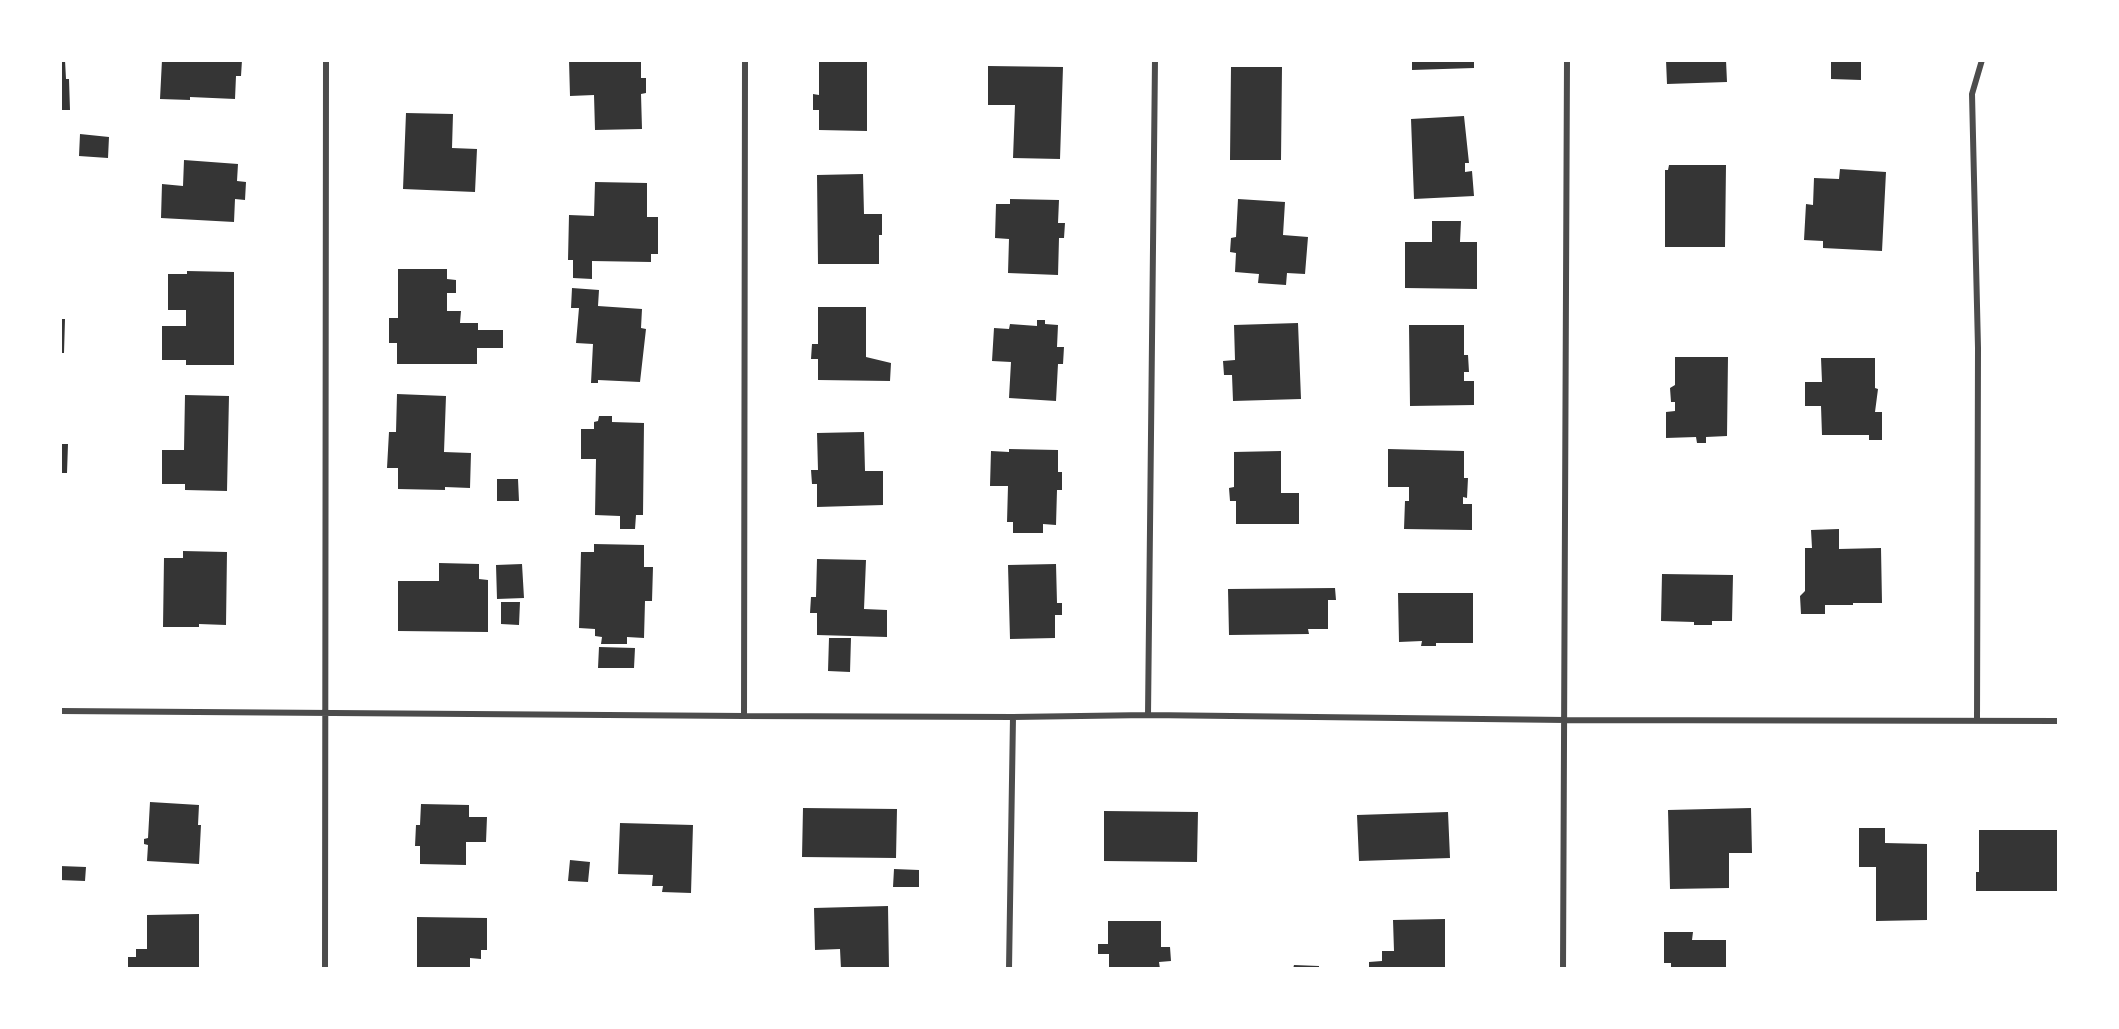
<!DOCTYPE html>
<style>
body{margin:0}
#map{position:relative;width:2119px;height:1029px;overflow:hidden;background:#fff;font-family:"Exo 2",sans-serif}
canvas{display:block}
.frame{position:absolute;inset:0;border:62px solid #fff;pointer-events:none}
</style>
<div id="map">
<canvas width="2119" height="1029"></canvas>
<div class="frame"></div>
</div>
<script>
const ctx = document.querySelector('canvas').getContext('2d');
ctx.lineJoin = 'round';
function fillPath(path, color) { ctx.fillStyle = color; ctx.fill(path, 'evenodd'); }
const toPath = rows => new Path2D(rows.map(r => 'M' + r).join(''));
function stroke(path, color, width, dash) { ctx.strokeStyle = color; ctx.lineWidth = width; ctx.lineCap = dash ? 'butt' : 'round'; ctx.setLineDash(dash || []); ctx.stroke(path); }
fillPath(toPath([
 [60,60,65,60,66,79,69,79,70,110,60,110],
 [162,60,242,60,241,76,236,76,235,99,190,97,190,100,160,99],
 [569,60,641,60,641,78,646,78,646,93,641,94,642,129,595,130,594,95,570,96],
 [819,60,867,60,867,131,819,130,819,110,813,110,813,94,819,95],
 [1412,60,1474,60,1474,68,1412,70],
 [1666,60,1726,60,1727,82,1667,84],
 [1831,60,1861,60,1861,80,1831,79],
 [988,66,1063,67,1060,159,1013,158,1015,105,988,105],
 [1231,67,1282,67,1281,160,1230,160],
 [406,113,453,114,452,148,477,149,475,192,403,189],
 [1464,116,1469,163,1465,163,1465,172,1472,171,1474,196,1414,199,1411,119],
 [80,134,109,137,108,158,79,156],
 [184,160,238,164,237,181,246,182,245,200,235,199,234,222,161,218,162,184,183,186],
 [1669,165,1726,165,1725,247,1665,247,1665,170,1668,170],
 [1840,169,1886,172,1882,251,1823,248,1823,241,1804,240,1806,204,1813,205,1814,178,1839,179],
 [863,174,864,214,882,214,882,235,879,235,879,264,818,264,817,175],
 [595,182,647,183,647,217,658,217,658,254,651,254,651,262,592,261,592,279,573,278,573,260,568,260,569,215,594,216],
 [1010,199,1059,200,1058,223,1065,223,1064,238,1059,238,1058,275,1008,273,1009,239,995,238,996,204,1010,204],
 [1238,199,1285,202,1283,235,1308,237,1305,274,1287,273,1286,285,1258,283,1259,274,1235,272,1236,253,1230,252,1231,238,1236,237],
 [1432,221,1461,221,1460,242,1477,242,1477,289,1405,288,1405,242,1432,242],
 [398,269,447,269,447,279,456,280,456,293,447,293,447,311,461,311,460,323,478,323,478,330,503,330,503,348,477,348,477,364,397,364,397,343,389,343,389,318,398,318],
 [187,271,234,272,234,365,186,365,186,360,162,360,162,326,186,326,186,310,168,310,168,274,187,274],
 [572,288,599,290,598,306,642,309,641,328,646,329,640,382,598,380,598,383,591,383,593,344,576,343,579,308,571,308],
 [818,307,866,307,866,357,891,363,890,381,818,380,818,359,811,359,812,344,818,344],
 [60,319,65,319,64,353,60,353],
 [1037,320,1045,320,1045,324,1058,325,1057,347,1064,347,1063,364,1058,364,1056,401,1009,398,1011,362,992,361,994,328,1009,329,1010,324,1037,326],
 [1298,323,1301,399,1233,401,1232,375,1224,375,1223,361,1235,360,1234,325],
 [1409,325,1464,325,1464,355,1468,355,1469,372,1464,372,1464,381,1474,381,1474,405,1410,406],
 [1675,357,1728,357,1727,436,1706,437,1706,443,1697,443,1696,437,1666,438,1666,412,1675,411,1675,402,1671,402,1670,388,1675,385],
 [1821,358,1875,358,1875,388,1878,389,1875,412,1882,412,1882,440,1869,440,1869,435,1822,435,1821,406,1805,406,1805,382,1822,382],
 [397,394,446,396,444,452,471,453,470,488,445,487,445,490,398,489,398,468,387,468,389,432,396,432],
 [185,395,229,396,227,491,185,490,185,484,162,484,162,450,184,450],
 [599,416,612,416,612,422,644,423,643,515,636,515,635,529,620,529,620,516,595,515,596,459,581,459,581,429,594,429,594,422,598,421],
 [864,432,865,471,883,471,883,505,817,507,817,484,812,484,811,470,818,470,817,433],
 [60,444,68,444,67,473,60,473],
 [1009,449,1058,450,1058,472,1062,472,1062,490,1057,490,1056,525,1043,524,1043,533,1013,533,1013,522,1007,522,1008,486,990,486,991,451,1009,452],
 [1388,449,1464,451,1464,478,1468,478,1467,498,1463,497,1463,504,1472,504,1472,530,1404,529,1405,501,1409,501,1409,487,1388,487],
 [1281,451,1281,493,1299,493,1299,524,1236,524,1236,501,1230,501,1229,488,1234,487,1234,452],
 [497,479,518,479,519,501,497,501],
 [1839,529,1839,549,1881,548,1882,603,1853,603,1853,605,1825,605,1825,614,1801,614,1800,596,1805,591,1805,548,1812,548,1811,530],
 [594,544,644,545,644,567,653,567,652,601,645,601,644,638,627,637,627,644,601,644,602,637,595,636,595,629,579,628,581,552,594,552],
 [183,551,227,552,226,625,199,624,199,627,163,627,164,558,183,558],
 [817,559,866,560,864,609,887,610,887,637,817,635,817,613,810,613,811,597,816,597],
 [439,563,479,564,479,579,488,580,488,632,398,631,398,581,439,581],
 [522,564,524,598,497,599,496,565],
 [1056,564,1057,603,1062,603,1062,615,1055,615,1055,638,1010,639,1008,565],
 [1662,574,1733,575,1732,621,1712,621,1712,625,1694,625,1694,622,1661,621],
 [1335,588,1336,600,1328,600,1328,629,1308,629,1309,634,1229,635,1228,589],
 [1398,593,1473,593,1473,643,1436,643,1436,646,1421,646,1422,641,1399,642],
 [501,602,520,602,519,625,501,624],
 [829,638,851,638,850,672,828,671],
 [599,647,635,648,634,668,598,668],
 [150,802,199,805,198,825,201,825,199,864,147,861,148,845,144,844,144,839,148,838],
 [421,804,469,805,469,817,487,817,486,842,466,842,466,865,420,864,420,846,415,846,416,825,420,825],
 [803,808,897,809,896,858,802,857],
 [1751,808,1752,853,1729,853,1729,888,1670,889,1668,810],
 [1104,811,1198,812,1197,862,1104,861],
 [1448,812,1450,858,1359,861,1357,815],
 [620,823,693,825,691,893,662,892,663,886,652,886,653,875,618,874],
 [1859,828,1885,828,1885,843,1927,844,1927,920,1876,921,1876,867,1859,867],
 [1979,830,2059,830,2059,891,1976,891,1976,872,1979,872],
 [570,860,590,862,588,882,568,881],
 [60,866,86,867,85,881,60,880],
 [894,869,919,870,919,887,893,887],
 [888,906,889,969,841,969,840,949,815,950,814,908],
 [199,914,199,969,128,969,128,957,136,957,136,949,147,949,147,915],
 [417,917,487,918,487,950,481,950,481,959,470,958,470,969,417,969],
 [1445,919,1445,969,1369,969,1369,962,1382,961,1382,951,1394,951,1393,920],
 [1108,921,1161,921,1161,947,1170,947,1171,961,1159,962,1160,969,1109,969,1109,954,1098,954,1098,944,1108,944],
 [1664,932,1693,932,1692,940,1726,940,1726,969,1671,969,1671,963,1664,963],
 [1294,965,1319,966,1319,969,1293,969]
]), '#353535');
stroke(toPath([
 [60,711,744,716,1013,717,1148,715,1565,720,2059,721],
 [1148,715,1155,60],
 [744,716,745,60],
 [1977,721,1978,348,1972,94,1982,60],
 [325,969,326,60],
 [1009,969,1013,717],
 [1563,969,1567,60]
]), '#4c4c4c', 6);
</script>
